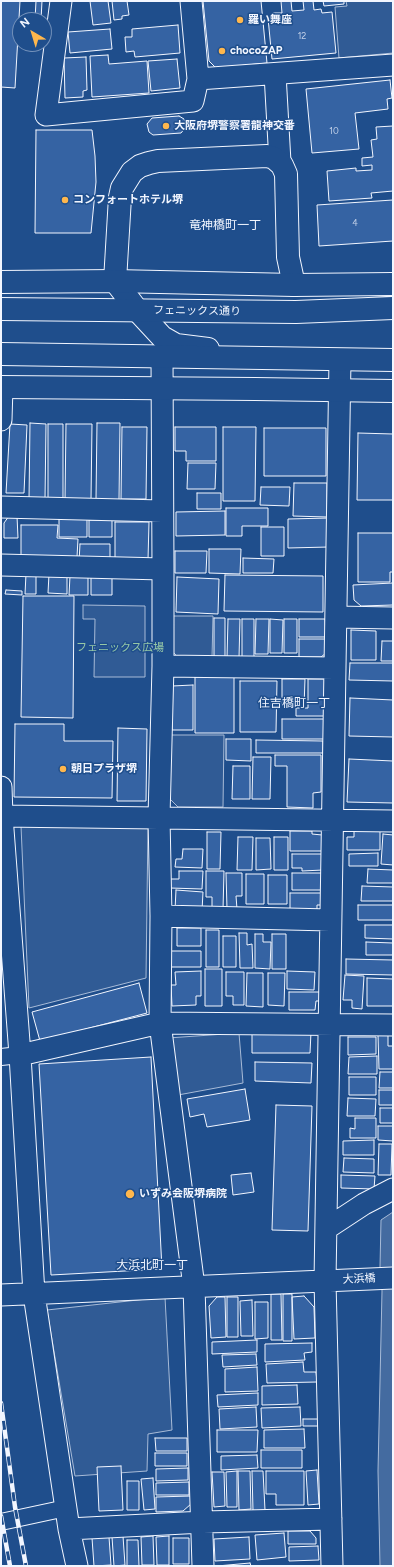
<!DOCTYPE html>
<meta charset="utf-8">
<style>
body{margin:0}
#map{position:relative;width:394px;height:1567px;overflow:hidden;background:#1f4e8c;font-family:Figtree,sans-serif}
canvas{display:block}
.frame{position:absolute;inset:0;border:2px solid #f2f6ff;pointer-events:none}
.north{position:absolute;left:12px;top:12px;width:40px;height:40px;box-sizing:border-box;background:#1f4e8c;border:1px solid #7391ba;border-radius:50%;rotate:322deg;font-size:11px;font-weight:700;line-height:16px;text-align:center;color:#f2f6ff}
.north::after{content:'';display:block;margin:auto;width:14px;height:18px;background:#ffb74d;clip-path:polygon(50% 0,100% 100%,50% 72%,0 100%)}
</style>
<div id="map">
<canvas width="394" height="1567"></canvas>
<div class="frame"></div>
<div class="north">N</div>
</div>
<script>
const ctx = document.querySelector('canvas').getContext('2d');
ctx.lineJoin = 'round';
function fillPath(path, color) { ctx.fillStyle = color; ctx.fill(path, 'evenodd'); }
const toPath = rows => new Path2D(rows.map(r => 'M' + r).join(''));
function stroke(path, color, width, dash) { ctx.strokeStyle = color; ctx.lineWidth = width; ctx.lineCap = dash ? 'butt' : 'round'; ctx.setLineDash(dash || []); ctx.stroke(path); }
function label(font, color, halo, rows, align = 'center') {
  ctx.font = font + ' Figtree,"Noto Sans JP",sans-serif'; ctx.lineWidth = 3; ctx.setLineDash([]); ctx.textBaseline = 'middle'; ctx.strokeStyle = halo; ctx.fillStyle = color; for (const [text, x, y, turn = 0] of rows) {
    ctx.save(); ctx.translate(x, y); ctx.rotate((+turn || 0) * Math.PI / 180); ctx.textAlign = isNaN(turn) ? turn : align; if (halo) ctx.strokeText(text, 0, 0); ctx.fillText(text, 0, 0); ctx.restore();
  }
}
const built = toPath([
 [346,1,393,1,393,53,339,58,335,7,347,6,346,1],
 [83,605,145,606,145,677,94,677,95,619,83,619,83,605],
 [173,616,213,616,212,658,179,658,173,652,173,616],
 [171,735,224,735,223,807,178,807,170,799,171,735],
 [148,825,146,978,29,1008,21,826,148,825],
 [239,1033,243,1083,178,1095,168,1038,239,1033],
 [165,1297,172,1430,148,1434,147,1471,75,1476,47,1310,165,1297]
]);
fillPath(built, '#305b95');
stroke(built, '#a8bbd7', 1);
const water = toPath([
 [393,1212,393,1566,380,1566,378,1471,382,1291,380,1267,381,1220,393,1212]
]);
fillPath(water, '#446ba0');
stroke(water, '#a8bbd7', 1);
const building = toPath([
 [1,1,20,1,15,88,1,87,1,1],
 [36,1,42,1,41,20,35,20,36,1],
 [90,1,108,1,111,23,93,25,90,1],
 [112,1,127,1,129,15,122,16,122,19,114,20,112,1],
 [203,1,261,1,267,63,216,68,209,61,203,1],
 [281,1,291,1,292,11,304,10,303,1,313,1,314,10,321,9,322,13,332,12,336,53,272,59,268,18,273,18,273,13,282,13,281,1],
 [323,1,344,1,344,4,324,6,323,1],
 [178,25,180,53,135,57,134,51,126,52,125,37,132,37,132,29,178,25],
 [110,29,112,49,70,53,68,32,110,29],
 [108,55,109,64,147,61,149,93,92,97,90,56,108,55],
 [86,57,87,90,83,91,83,97,65,98,64,58,86,57],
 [177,59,180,88,151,91,148,61,177,59],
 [390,80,392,98,387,99,388,109,355,113,359,149,312,153,306,89,390,80],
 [179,116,184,119,186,125,185,128,181,133,153,135,149,132,147,124,152,118,179,116],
 [393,126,393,191,371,193,372,198,329,201,327,171,356,168,356,171,372,170,372,165,362,166,362,158,373,157,371,140,377,139,376,127,393,126],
 [36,130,92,130,95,156,96,182,91,233,35,233,36,130],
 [393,200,393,241,319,246,317,205,393,200],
 [30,423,46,424,45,499,29,499,30,423],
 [97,423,120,423,119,500,96,499,97,423],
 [10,424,27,425,24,493,6,493,10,424],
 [48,424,63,424,63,500,48,499,48,424],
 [66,424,92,424,91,500,65,500,66,424],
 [122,427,147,427,146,499,121,499,122,427],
 [175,427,216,427,216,461,186,461,186,451,175,451,175,427],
 [223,427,256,427,255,501,223,501,223,427],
 [264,428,326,428,326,476,264,476,264,428],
 [358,433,393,434,393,500,357,500,358,433],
 [188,463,216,463,215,489,187,489,188,463],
 [294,483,327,483,327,517,293,516,294,483],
 [261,487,290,487,289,506,260,505,261,487],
 [197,493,221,493,221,509,197,509,197,493],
 [226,508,268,508,268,526,242,526,242,536,226,536,226,508],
 [225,511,225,535,176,536,176,512,225,511],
 [9,516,17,516,18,538,4,538,4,523,9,516],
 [329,518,329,547,288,548,288,519,329,518],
 [59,519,87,519,87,537,59,537,59,519],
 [89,520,112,520,112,537,89,537,89,520],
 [115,522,149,522,148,560,115,559,115,522],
 [21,525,58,525,57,538,78,539,77,557,21,557,21,525],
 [261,527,284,527,284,556,261,556,261,527],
 [358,533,393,533,393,572,390,572,390,582,358,582,358,533],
 [80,544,110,544,110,562,79,562,80,544],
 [209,549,241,549,240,574,209,573,209,549],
 [175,551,207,551,206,573,175,573,175,551],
 [243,558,274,559,273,573,243,573,243,558],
 [26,574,36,575,36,594,25,594,26,574],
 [49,574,67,574,67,594,48,593,49,574],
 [91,574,112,574,112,595,91,595,91,574],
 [225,575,323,576,323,612,224,611,225,575],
 [70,576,88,576,88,595,69,595,70,576],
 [177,577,219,579,218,614,176,612,177,577],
 [393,583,393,605,361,606,354,600,353,585,393,583],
 [6,590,22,591,22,595,5,594,6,590],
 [23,596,74,596,73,718,21,717,23,596],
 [214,618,225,618,225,657,214,657,214,618],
 [228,619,240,619,239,658,227,658,228,619],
 [242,619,254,619,254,657,242,657,242,619],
 [256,619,269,619,268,654,255,654,256,619],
 [270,619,283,620,282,653,270,653,270,619],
 [284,619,297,619,297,653,284,653,284,619],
 [299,619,325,619,326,637,299,637,299,619],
 [351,630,376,631,376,660,351,660,351,630],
 [299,639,326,639,326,653,321,657,299,657,299,639],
 [382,641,393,641,393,661,381,661,382,641],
 [350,663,393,663,393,681,349,680,350,663],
 [195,677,234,677,234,733,195,733,195,677],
 [282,679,305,679,304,707,282,706,282,679],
 [308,679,326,679,326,716,296,716,296,708,308,708,308,679],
 [240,681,277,681,276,732,240,732,240,681],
 [193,685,193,730,172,730,172,686,193,685],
 [350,698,393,700,393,737,349,736,350,698],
 [282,719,324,719,324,739,282,739,282,719],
 [15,724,64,724,64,741,113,741,112,798,14,797,15,724],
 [118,728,147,729,146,801,117,801,118,728],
 [226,739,251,739,251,761,226,760,226,739],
 [256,740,323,741,323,753,256,753,256,740],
 [275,755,321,755,321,792,313,793,313,808,287,807,287,766,275,766,275,755],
 [253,757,271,757,270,799,252,799,253,757],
 [349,759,393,761,393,803,347,802,349,759],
 [233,766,250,766,250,799,232,799,233,766],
 [290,831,312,831,312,834,322,835,322,851,290,851,290,831],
 [354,831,380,831,380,850,347,850,347,837,354,837,354,831],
 [207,832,221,832,220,869,207,869,207,832],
 [383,834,393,835,393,865,381,864,383,834],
 [238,837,253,837,252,870,237,870,238,837],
 [274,837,288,837,288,870,274,870,274,837],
 [256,838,270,838,271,869,256,870,256,838],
 [183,849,203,849,202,868,175,867,176,859,182,859,183,849],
 [378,853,378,866,349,866,349,854,378,853],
 [292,854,323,854,323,870,302,871,302,868,292,868,292,854],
 [368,869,393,870,393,883,367,883,368,869],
 [179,871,203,871,202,889,170,888,170,879,179,879,179,871],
 [206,871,224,871,223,910,212,910,212,897,206,897,206,871],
 [226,873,242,873,242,896,236,896,237,909,227,909,226,873],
 [292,873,323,873,323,890,292,890,292,873],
 [246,874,264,874,264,904,246,904,246,874],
 [268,875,287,875,287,904,268,904,268,875],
 [362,886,393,887,393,901,361,901,362,886],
 [176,890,203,892,202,911,175,910,176,890],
 [290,893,322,893,322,905,317,905,317,912,290,912,290,893],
 [358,905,393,905,393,920,358,920,358,905],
 [365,925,393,925,393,939,365,938,365,925],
 [177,928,201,928,201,946,177,946,177,928],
 [206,930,219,930,219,967,206,967,206,930],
 [239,933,247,933,247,945,252,944,253,968,240,968,239,933],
 [255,934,263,934,263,942,271,942,270,969,255,968,255,934],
 [272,934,286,934,286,969,272,969,272,934],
 [223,936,236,936,236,967,223,967,223,936],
 [366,942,393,943,393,955,366,955,366,942],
 [171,951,201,951,201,967,170,967,171,951],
 [346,959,393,960,393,975,346,974,346,959],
 [205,969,222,969,222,1006,205,1006,205,969],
 [201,971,201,996,196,996,196,1005,172,1006,171,985,176,985,175,972,201,971],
 [287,971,315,972,314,990,287,989,287,971],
 [226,972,244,972,244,1005,233,1005,233,996,226,996,226,972],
 [247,973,263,973,263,1007,246,1006,247,973],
 [268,973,285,973,284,1006,268,1005,268,973],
 [345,975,364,976,362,1009,352,1008,352,1000,343,1000,345,975],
 [367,978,393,979,393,1006,367,1006,367,978],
 [139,983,147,1013,40,1041,32,1012,139,983],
 [289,992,321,992,321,1001,316,1001,315,1010,289,1010,289,992],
 [252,1032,311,1032,310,1053,252,1053,252,1032],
 [378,1035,388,1035,388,1046,393,1046,393,1069,379,1069,378,1035],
 [348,1037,376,1037,376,1054,348,1055,348,1037],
 [377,1056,377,1074,348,1074,349,1057,377,1056],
 [151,1057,162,1269,51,1275,39,1064,151,1057],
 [255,1062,312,1063,311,1083,255,1081,255,1062],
 [380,1072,393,1072,393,1088,379,1088,380,1072],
 [349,1077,376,1077,376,1095,349,1095,349,1077],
 [245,1089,250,1120,207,1127,204,1114,190,1117,187,1099,245,1089],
 [379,1090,393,1090,393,1105,379,1105,379,1090],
 [348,1098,376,1099,375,1116,347,1116,348,1098],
 [276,1105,312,1106,308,1231,272,1230,276,1105],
 [380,1108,393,1108,393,1123,380,1123,380,1108],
 [355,1118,376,1118,376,1138,350,1138,350,1128,355,1129,355,1118],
 [378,1126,393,1126,393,1141,378,1140,378,1126],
 [374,1140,374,1155,343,1155,343,1141,374,1140],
 [379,1144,392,1144,391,1175,378,1175,379,1144],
 [344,1158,374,1159,374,1173,343,1172,344,1158],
 [251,1173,254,1192,233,1195,231,1175,251,1173],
 [341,1175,375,1176,374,1189,341,1188,341,1175],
 [271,1294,281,1294,282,1340,271,1340,271,1294],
 [283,1294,292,1294,292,1341,283,1341,283,1294],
 [304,1296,314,1307,315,1338,294,1339,292,1297,304,1296],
 [217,1297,225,1297,226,1337,211,1338,209,1306,217,1297],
 [227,1297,238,1297,238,1337,227,1337,227,1297],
 [252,1300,253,1336,241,1336,240,1301,252,1300],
 [255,1302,268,1302,268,1338,255,1339,255,1302],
 [257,1340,257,1352,212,1354,212,1342,257,1340],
 [312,1343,312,1352,304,1353,305,1360,265,1362,265,1344,312,1343],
 [256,1354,257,1365,223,1367,222,1355,256,1354],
 [303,1362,304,1372,316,1372,317,1382,267,1383,266,1364,303,1362],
 [257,1367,258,1391,225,1392,225,1369,257,1367],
 [297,1385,298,1404,262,1405,262,1386,297,1385],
 [258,1393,258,1405,218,1407,217,1395,258,1393],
 [256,1407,257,1427,220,1429,219,1409,256,1407],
 [300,1407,301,1426,262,1428,261,1408,300,1407],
 [303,1419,318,1419,318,1426,303,1426,303,1419],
 [304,1429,305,1448,264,1448,264,1430,304,1429],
 [217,1430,258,1430,257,1452,217,1452,217,1430],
 [155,1438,187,1438,187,1451,156,1451,155,1438],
 [261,1450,302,1450,302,1468,261,1468,261,1450],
 [155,1453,187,1453,187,1466,155,1466,155,1453],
 [257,1455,258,1468,221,1470,221,1456,257,1455],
 [121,1466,123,1510,99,1511,97,1467,121,1466],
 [188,1468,188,1480,156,1481,156,1469,188,1468],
 [317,1470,319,1504,308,1505,306,1471,317,1470],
 [237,1471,237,1507,227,1507,226,1472,237,1471],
 [238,1471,250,1471,251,1509,239,1510,238,1471],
 [252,1471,263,1471,265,1510,253,1511,252,1471],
 [266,1471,304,1471,304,1505,276,1505,276,1494,266,1494,266,1471],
 [212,1472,224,1472,225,1506,214,1507,212,1472],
 [153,1478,155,1509,144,1510,141,1479,153,1478],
 [127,1481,139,1481,139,1510,127,1510,127,1481],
 [189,1482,189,1495,156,1495,156,1483,189,1482],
 [191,1496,191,1504,183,1511,156,1512,156,1497,191,1496],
 [288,1531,310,1531,316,1538,316,1544,288,1544,288,1531],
 [284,1533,286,1557,257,1560,255,1535,284,1533],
 [123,1536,125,1565,114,1566,112,1537,123,1536],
 [153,1536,154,1565,142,1565,141,1537,153,1536],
 [169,1536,169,1565,157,1565,156,1537,169,1536],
 [109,1537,111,1565,94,1566,92,1538,109,1537],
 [249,1537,250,1559,215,1561,214,1539,249,1537],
 [173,1538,189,1538,189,1564,173,1564,173,1538],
 [127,1540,138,1540,139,1566,127,1566,127,1540],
 [318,1546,319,1560,289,1561,289,1547,318,1546],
 [250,1563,251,1566,217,1566,250,1563]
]);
fillPath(building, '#3563a3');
stroke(building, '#f2f6ff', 1);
const pedestrian = toPath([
 [1,1057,20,1055],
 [1,1522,66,1508]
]);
const minor = toPath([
 [61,1,46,115,193,101,198,79,191,1],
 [275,74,280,162],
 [198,79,393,65],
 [162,358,163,569,163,666,159,817,161,916,160,1023,194,1287,203,1566],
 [1,420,2,387],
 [1,507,162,511],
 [1,565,163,569],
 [336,617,393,618],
 [163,666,334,668],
 [1,787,2,816,20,1055,34,1294,69,1529,77,1566],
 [2,816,393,821],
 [161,916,330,920],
 [20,1055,160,1023,393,1025],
 [326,1229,364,1204,393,1189],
 [1,1295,393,1278],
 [69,1529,203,1522,331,1519],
 [332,1566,325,1281,340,360]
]);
const tertiary = toPath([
 [208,349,176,345,162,337,137,310,115,281,120,197,122,188,132,172,140,166,149,163,158,161,267,156,274,158,282,165,286,174,288,257,294,285]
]);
const trunk = toPath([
 [1,282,115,281,294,285,393,284],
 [1,309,296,312,393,308],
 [1,354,393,360],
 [1,387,255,389,393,391]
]);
stroke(pedestrian, '#f2f6ff', 18);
stroke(minor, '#f2f6ff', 23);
stroke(tertiary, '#f2f6ff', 24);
stroke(trunk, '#f2f6ff', 24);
stroke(pedestrian, '#1f4e8c', 16);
stroke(minor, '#1f4e8c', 21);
stroke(tertiary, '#1f4e8c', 22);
stroke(trunk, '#1f4e8c', 22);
const rail = toPath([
 [1,1403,15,1507,26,1566],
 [1,1516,10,1566]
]);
stroke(rail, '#f2f6ff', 4.5);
stroke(rail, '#1f4e8c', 3, [9]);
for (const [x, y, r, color] of [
 [240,20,4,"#ffb74d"],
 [222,51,4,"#ffb74d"],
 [166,126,4,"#ffb74d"],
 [65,200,4,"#ffb74d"],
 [63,769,4,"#ffb74d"],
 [130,1194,5,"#ffb74d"]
]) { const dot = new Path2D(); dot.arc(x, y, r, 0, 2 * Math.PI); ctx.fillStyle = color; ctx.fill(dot); stroke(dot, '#1f4e8c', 1.5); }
label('9px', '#c3d1e8', null, [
 ["12",302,36],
 ["10",334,131],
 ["4",355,223]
]);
label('bold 11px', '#f2f6ff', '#1f4e8c', [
 ["羅い舞座",248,20],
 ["chocoZAP",230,51],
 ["大阪府堺警察署龍神交番",174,126],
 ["コンフォートホテル堺",73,200],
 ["朝日プラザ堺",71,769],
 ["いずみ会阪堺病院",139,1194]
], 'left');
label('11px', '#f2f6ff', '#1f4e8c', [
 ["フェニックス通り",197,311,1],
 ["大浜橋",359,1279,-3]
]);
label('11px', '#97c8a6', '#1f4e8c', [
 ["フェニックス広場",120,648]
]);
label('12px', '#f2f6ff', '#1f4e8c', [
 ["竜神橋町一丁",225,225],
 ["住吉橋町一丁",294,703],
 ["大浜北町一丁",152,1265]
]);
</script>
